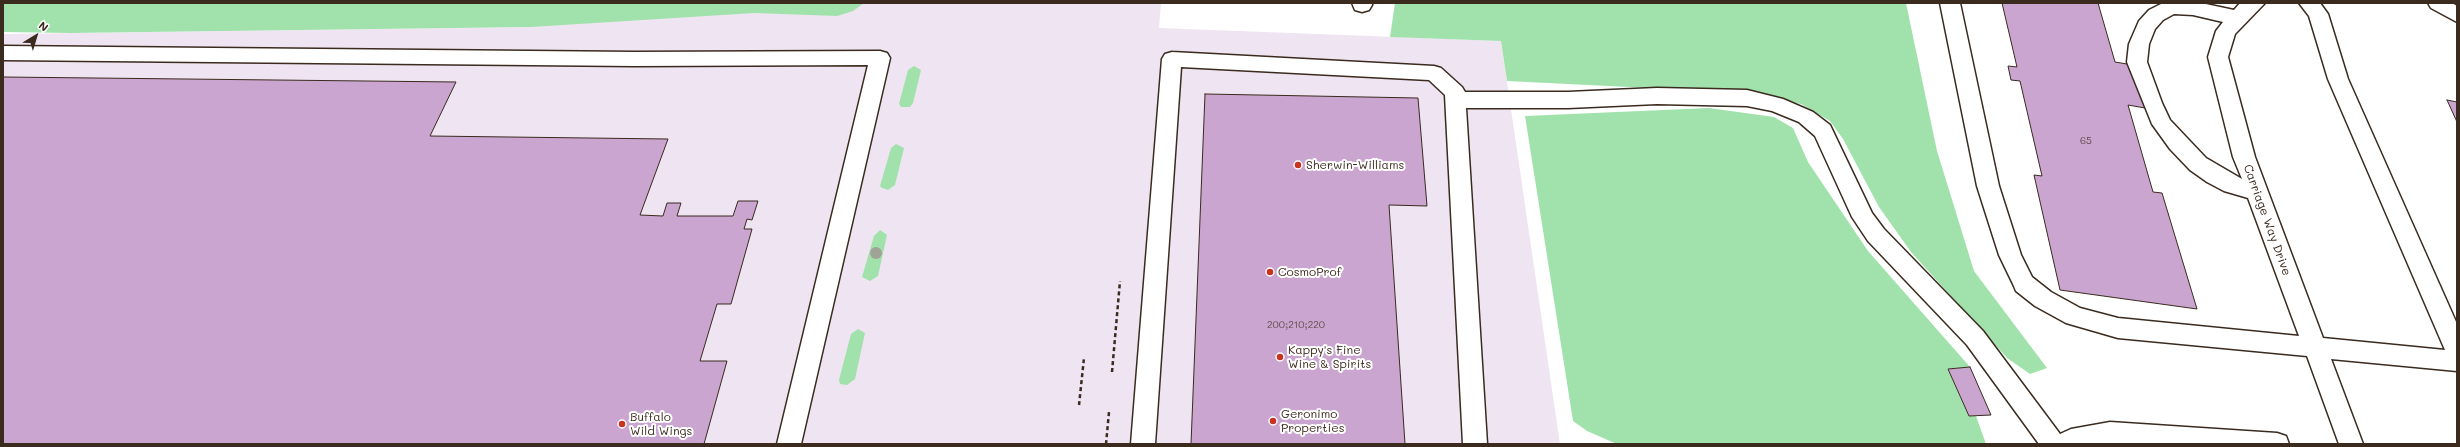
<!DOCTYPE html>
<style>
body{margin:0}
#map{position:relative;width:2460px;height:447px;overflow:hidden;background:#fff;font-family:Mali,sans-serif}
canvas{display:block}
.frame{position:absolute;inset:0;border:4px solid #3b2a1e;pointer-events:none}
.north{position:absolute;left:16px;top:16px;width:40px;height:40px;-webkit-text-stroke:3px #fff;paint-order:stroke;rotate:38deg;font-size:11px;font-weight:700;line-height:16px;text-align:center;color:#3b2a1e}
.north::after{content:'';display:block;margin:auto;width:14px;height:18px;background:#3b2a1e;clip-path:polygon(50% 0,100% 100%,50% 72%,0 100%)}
</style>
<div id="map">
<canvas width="2460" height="447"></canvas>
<div class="frame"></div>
<div class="north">N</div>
</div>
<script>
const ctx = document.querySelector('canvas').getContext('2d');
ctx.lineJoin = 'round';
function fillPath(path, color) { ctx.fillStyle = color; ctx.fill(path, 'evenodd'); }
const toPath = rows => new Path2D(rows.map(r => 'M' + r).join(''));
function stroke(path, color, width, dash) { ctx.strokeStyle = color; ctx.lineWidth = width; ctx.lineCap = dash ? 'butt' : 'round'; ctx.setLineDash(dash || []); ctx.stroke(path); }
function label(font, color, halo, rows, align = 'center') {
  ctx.font = font + ' Mali,sans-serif'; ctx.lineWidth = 4; ctx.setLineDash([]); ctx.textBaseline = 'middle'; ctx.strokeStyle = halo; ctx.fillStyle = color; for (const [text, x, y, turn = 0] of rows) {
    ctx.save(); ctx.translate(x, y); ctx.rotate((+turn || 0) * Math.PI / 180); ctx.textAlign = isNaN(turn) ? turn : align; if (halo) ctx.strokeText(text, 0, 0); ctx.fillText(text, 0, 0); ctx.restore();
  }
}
fillPath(toPath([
 [623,3,1161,3,1159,28,1501,41,1560,444,3,444,3,34,531,27]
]), '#efe4f1');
fillPath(toPath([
 [3,3,864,3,853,11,837,16,754,13,531,27,71,33,3,32],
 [1395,3,1906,3,1937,151,1974,271,2047,368,2030,374,2007,358,1911,252,1879,207,1843,139,1830,121,1801,104,1751,93,1507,81,1501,41,1390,37],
 [914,66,921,70,913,103,910,107,901,107,899,104,908,70],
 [1709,108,1774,117,1793,128,1808,162,1868,251,1970,367,1948,369,1969,416,1976,416,1986,444,1617,444,1587,431,1573,421,1525,116],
 [896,144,904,148,895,185,888,190,882,188,880,186,891,148],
 [880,230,887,235,878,276,870,281,862,277,874,236],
 [858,329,865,333,855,379,847,385,840,384,839,380,851,334]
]), '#a1e2ac');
const building = toPath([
 [2002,3,2098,3,2115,62,2133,65,2145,108,2128,105,2153,192,2162,193,2197,309,2060,290,2034,175,2042,176,2020,81,2011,80,2008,66,2017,67,2002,3],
 [3,77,456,82,430,136,668,139,640,215,663,216,667,203,681,203,677,216,733,216,738,201,758,201,752,220,747,219,744,229,752,229,731,304,717,304,700,361,727,361,704,444,3,444,3,77],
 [1205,94,1418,98,1427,206,1389,205,1405,444,1191,444,1205,94],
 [2447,100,2457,102,2457,122,2447,100],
 [1970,367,1991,415,1969,416,1948,369,1970,367]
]);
fillPath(building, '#c9a5cf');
stroke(building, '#3b2a1e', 1);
const minor = toPath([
 [1352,3,1372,3,1372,5,1369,10,1362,12,1355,10,1352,3],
 [1940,3,1960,3,1999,186,2021,255,2032,277,2051,292,2080,308,2118,318,2299,336,2248,198,2224,191,2207,182,2190,170,2170,149,2152,124,2127,62,2129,44,2139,21,2149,10,2163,3,2201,3,2234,10,2240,3,2265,3,2235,34,2228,57,2255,157,2323,338,2445,350,2328,79,2309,16,2299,3,2320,3,2328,14,2348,79,2457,324,2457,371,2331,359,2363,444,2339,444,2307,356,2118,338,2066,323,2035,306,2016,291,2013,284,1999,255,1977,186,1940,3],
 [2174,14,2193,15,2223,22,2216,31,2208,57,2233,157,2242,179,2206,158,2170,120,2162,103,2147,62,2149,44,2155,29,2163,20,2174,14],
 [2428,3,2452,3,2457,6,2457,22,2431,8,2428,3],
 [3,46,635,52,880,51,887,53,890,58,801,444,777,444,868,65,635,66,3,60,3,46],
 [1172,52,1434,66,1441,68,1462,87,1465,92,1568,92,1657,88,1747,90,1783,99,1813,112,1830,125,1872,213,1884,229,1983,331,2060,434,2071,429,2110,422,2277,433,2286,436,2289,444,2039,444,1967,345,1868,241,1852,217,1815,136,1799,122,1772,111,1747,106,1657,104,1568,108,1466,108,1487,444,1463,444,1445,95,1429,80,1181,67,1155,444,1131,444,1162,59,1165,54,1172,52]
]);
stroke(minor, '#3b2a1e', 3);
stroke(toPath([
 [1112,372,1120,281],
 [1079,405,1084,358],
 [1106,444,1109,412]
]), '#3b2a1e', 2.5, [4, 3]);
fillPath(minor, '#fff');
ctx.fillStyle = '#a1a397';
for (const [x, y] of [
 [876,253]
]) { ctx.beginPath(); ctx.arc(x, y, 6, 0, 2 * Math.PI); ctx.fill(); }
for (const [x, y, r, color] of [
 [1298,165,4,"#c8321e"],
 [1270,272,4,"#c8321e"],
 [1280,357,4,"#c8321e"],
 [1273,421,4,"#c8321e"],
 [622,424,4,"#c8321e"]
]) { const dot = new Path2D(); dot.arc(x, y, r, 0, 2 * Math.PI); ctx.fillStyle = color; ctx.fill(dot); stroke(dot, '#fff', 1.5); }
label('10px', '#5e494a', null, [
 ["65",2086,141],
 ["200;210;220",1296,325]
]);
label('12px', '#3b2a1e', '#fff', [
 ["Sherwin-Williams",1306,165],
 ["CosmoProf",1278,272],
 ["Kappy's Fine",1288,350],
 ["Wine & Spirits",1288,364],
 ["Geronimo",1281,414],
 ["Properties",1281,428],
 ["Buffalo",630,417],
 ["Wild Wings",630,431]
], 'left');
label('12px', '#3b2a1e', '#fff', [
 ["Carriage Way Drive",2267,220,70]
]);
</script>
